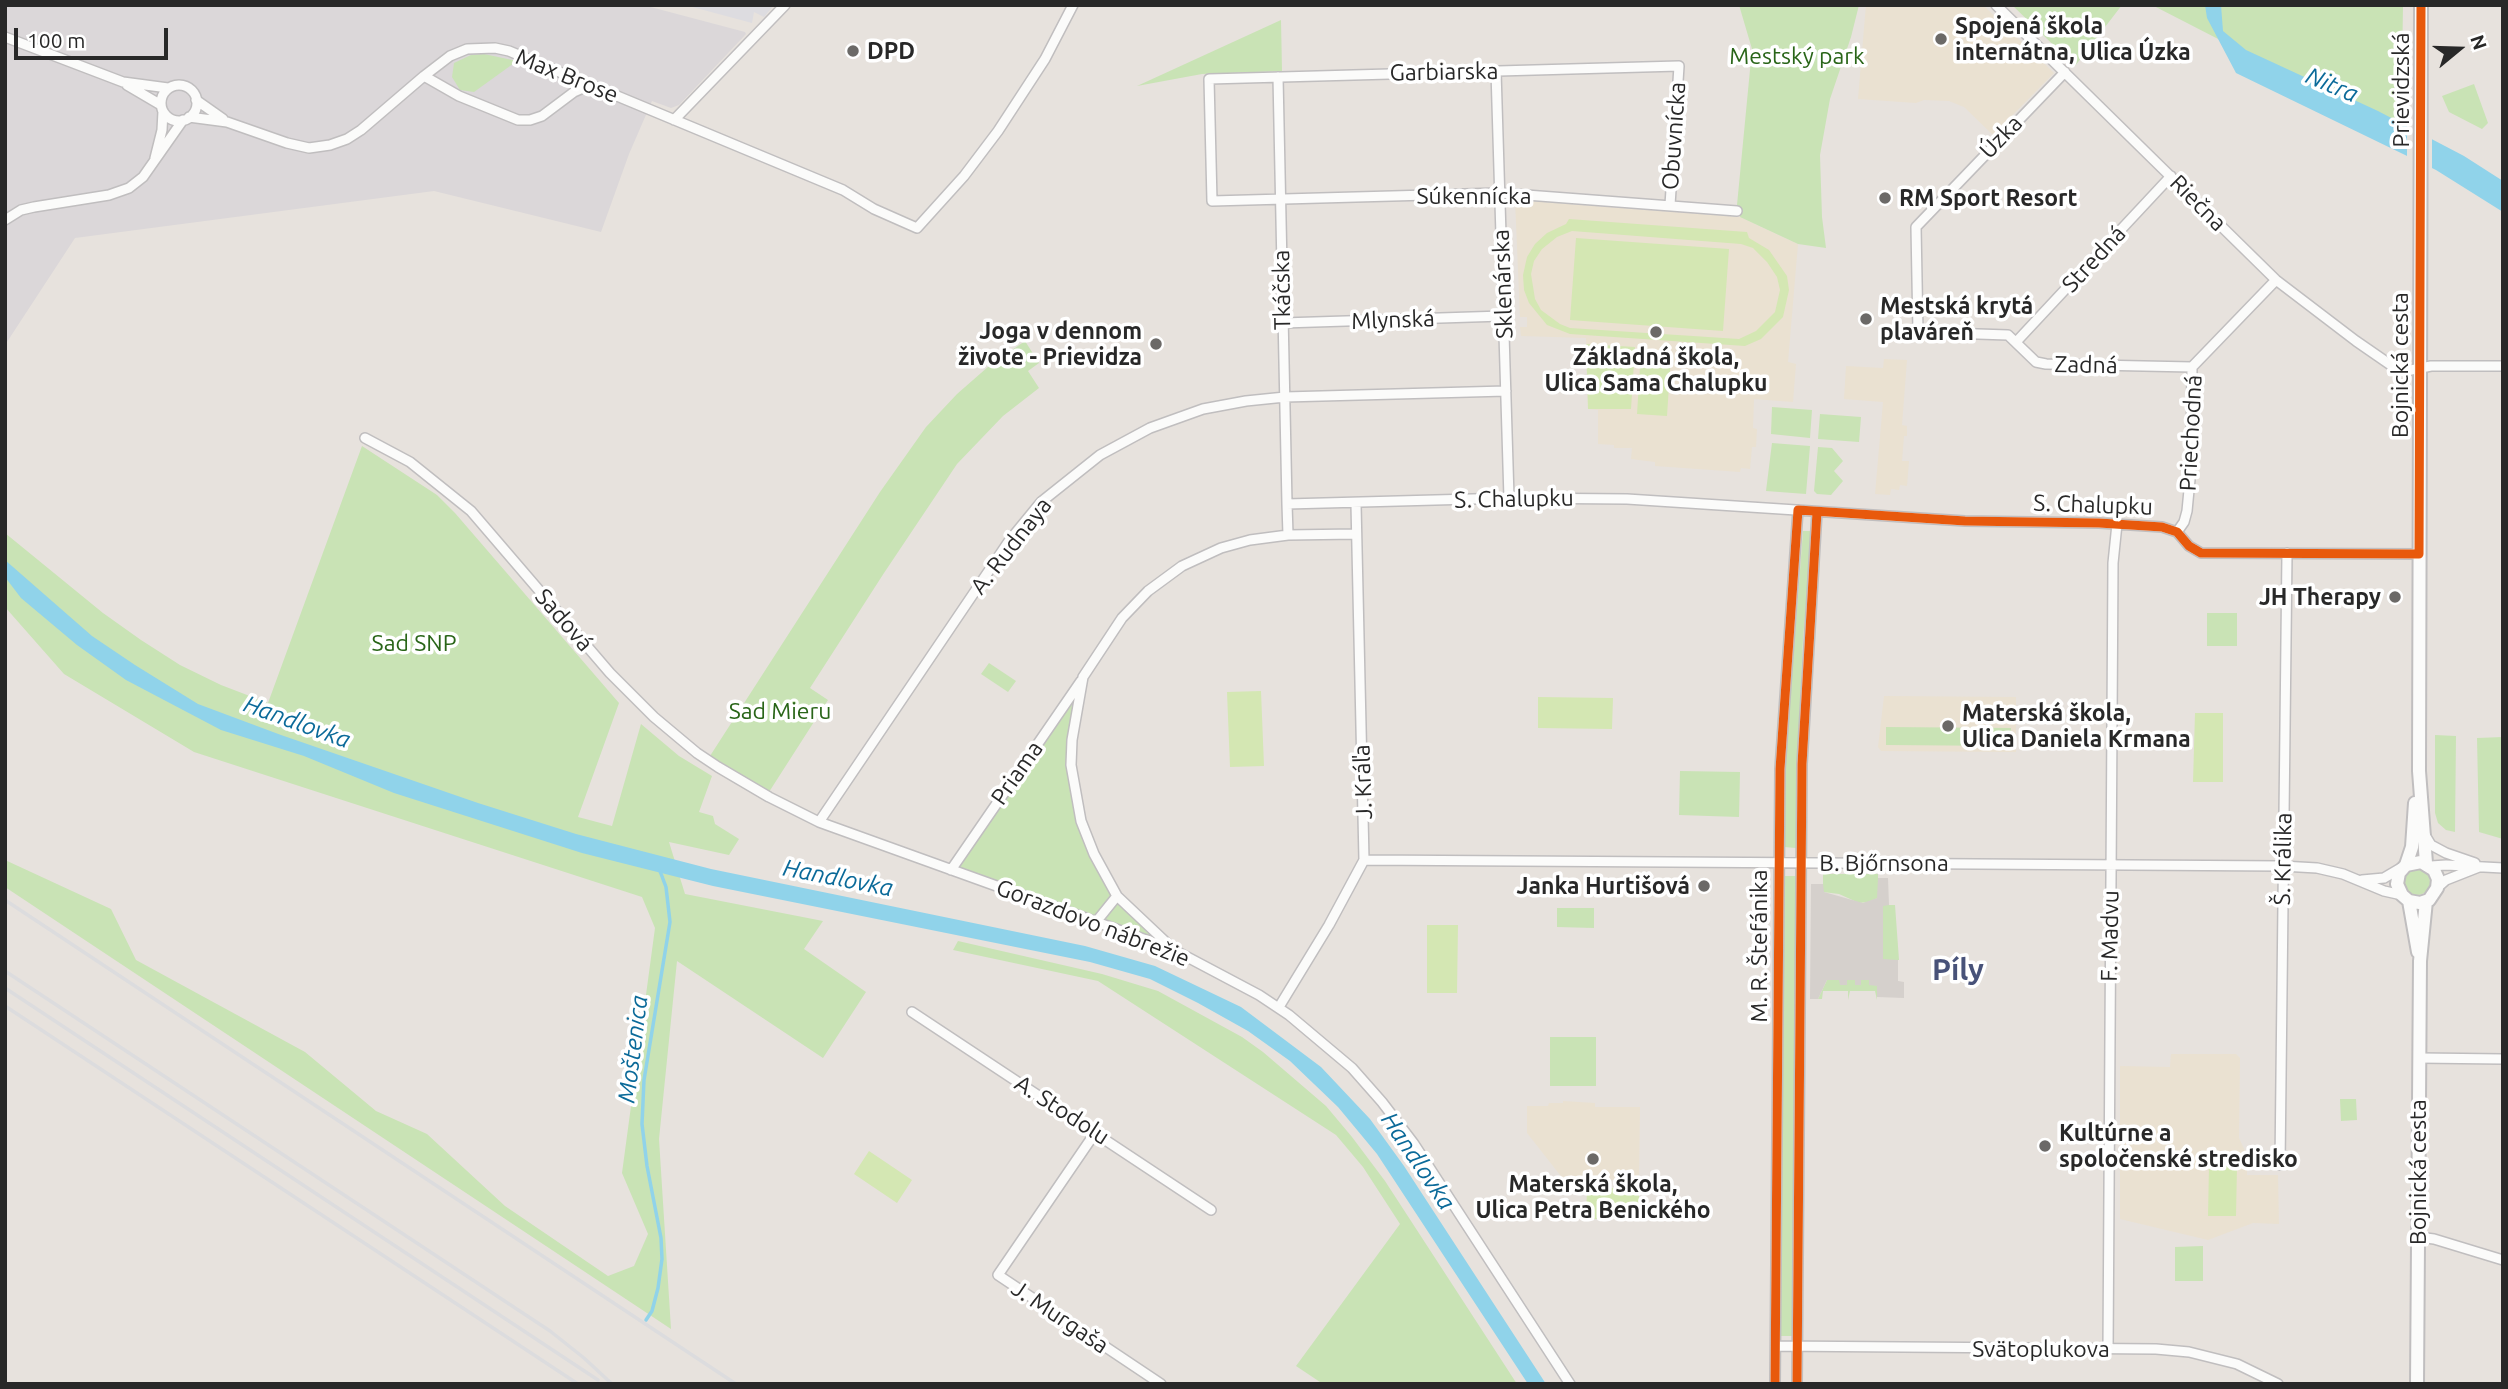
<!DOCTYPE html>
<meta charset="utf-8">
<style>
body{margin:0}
#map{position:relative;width:2508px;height:1389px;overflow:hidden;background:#e7e2dd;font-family:Ubuntu,sans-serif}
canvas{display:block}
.frame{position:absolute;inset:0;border:7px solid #282828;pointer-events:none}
.north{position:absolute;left:2424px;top:14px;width:70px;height:70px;-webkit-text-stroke:5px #fff;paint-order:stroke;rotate:71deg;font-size:19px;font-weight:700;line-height:28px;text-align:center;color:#282828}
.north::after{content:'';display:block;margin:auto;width:24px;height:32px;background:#282828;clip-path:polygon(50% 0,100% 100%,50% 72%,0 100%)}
.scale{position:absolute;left:14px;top:28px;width:154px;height:32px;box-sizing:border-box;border:4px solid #282828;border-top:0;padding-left:9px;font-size:21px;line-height:24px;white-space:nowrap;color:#282828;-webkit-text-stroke:5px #fff;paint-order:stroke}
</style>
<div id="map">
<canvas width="2508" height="1389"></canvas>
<div class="frame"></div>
<div class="north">N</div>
<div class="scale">100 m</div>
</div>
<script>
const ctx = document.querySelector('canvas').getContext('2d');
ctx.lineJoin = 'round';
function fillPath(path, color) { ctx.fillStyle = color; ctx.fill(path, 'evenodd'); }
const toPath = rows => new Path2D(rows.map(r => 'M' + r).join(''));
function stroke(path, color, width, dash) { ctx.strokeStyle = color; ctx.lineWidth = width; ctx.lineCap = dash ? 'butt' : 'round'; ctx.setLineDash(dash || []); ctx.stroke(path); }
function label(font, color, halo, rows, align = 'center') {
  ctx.font = font + ' Ubuntu,sans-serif'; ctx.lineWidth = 7; ctx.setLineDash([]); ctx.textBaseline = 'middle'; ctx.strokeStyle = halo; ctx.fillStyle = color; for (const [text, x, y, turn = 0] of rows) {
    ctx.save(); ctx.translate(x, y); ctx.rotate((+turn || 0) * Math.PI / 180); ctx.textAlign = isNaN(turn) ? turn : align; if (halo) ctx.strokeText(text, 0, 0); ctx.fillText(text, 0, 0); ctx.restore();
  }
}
fillPath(toPath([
 [5,5,643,5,745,32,746,34,679,105,671,108,652,101,629,154,601,232,434,191,75,238,5,345]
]), '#dbd7d9');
fillPath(toPath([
 [1866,5,1983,5,2054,73,1993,135,1964,107,1949,101,1924,100,1916,103,1858,99],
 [1515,200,1740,217,1798,244,1788,362,1796,364,1793,402,1754,399,1753,428,1757,429,1756,447,1752,447,1750,469,1741,468,1740,472,1655,466,1655,462,1631,459,1632,448,1614,448,1614,445,1598,444,1598,410,1588,409,1586,338,1521,336,1520,327,1527,327,1527,317,1520,317],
 [1884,359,1907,360,1902,425,1907,426,1907,436,1904,436,1902,461,1909,461,1907,486,1900,485,1899,490,1891,489,1890,495,1875,494,1883,402,1844,399,1846,366,1883,368],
 [1884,696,2016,697,2016,752,1881,751,1878,747],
 [2171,1054,2236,1054,2240,1058,2239,1138,2247,1155,2247,1175,2278,1175,2279,1224,2253,1223,2208,1240,2120,1219,2120,1066,2170,1067],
 [1563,1101,1595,1103,1595,1107,1640,1107,1639,1180,1564,1180,1527,1133,1527,1106,1548,1106,1549,1103,1563,1103]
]), '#eae1d1');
fillPath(toPath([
 [685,5,774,5,764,17,754,12,752,23]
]), '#dddce0');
fillPath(toPath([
 [1739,5,1859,5,1851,37,1830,99,1820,155,1822,217,1826,248,1798,244,1740,217,1737,205,1752,49],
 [2012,5,2122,5,2075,66],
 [2152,5,2403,5,2401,133],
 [1281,20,1282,71,1202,74,1137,86],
 [484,54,517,61,474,92,460,90,452,77,454,63,471,55],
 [2474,84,2488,123,2482,129,2449,112,2442,96],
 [1025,341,1039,363,1028,371,1039,388,1003,416,957,464,884,573,810,688,828,700,769,792,710,756,880,492,926,427,957,394,989,366],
 [1772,407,1812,410,1810,438,1771,434],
 [1820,414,1861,417,1859,442,1818,439],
 [1772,443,1810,446,1806,494,1766,491],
 [362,446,437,495,455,513,619,703,578,817,612,826,641,724,679,756,712,776,699,812,713,816,715,824,739,839,729,855,669,842,685,894,823,921,804,949,866,992,823,1058,677,961,659,1139,671,1329,5,887,5,860,111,909,136,960,305,1052,376,1111,427,1134,505,1206,608,1276,634,1266,648,1234,622,1173,655,928,642,897,194,752,64,674,5,607,5,533,103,613,141,640,180,665,221,685,268,703],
 [1818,447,1832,448,1843,461,1834,471,1843,481,1831,495,1817,494,1814,491],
 [1803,531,1812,531,1803,639,1797,768,1796,848,1784,847,1785,767],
 [2207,613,2237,613,2237,646,2207,646],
 [989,663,1016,681,1008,692,981,674],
 [1080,686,1074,741,1075,789,1080,821,1116,896,1175,951,952,870],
 [1886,727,2011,728,2011,746,1886,745],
 [2435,735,2456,736,2455,832,2446,830,2438,823,2435,813],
 [2503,737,2503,839,2479,832,2477,738],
 [1680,771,1740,772,1739,817,1679,815],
 '2404 882a13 13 0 1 1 26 0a13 13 0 1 1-26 0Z',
 [1823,874,1878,874,1878,898,1868,902,1859,903,1839,894,1823,892],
 [1784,876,1796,876,1792,1336,1780,1336],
 [1883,905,1895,905,1899,960,1883,960],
 [1557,908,1594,908,1594,928,1557,927],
 [958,941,1102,974,1158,991,1242,1037,1263,1052,1326,1106,1352,1137,1385,1181,1517,1384,1323,1384,1296,1366,1400,1224,1363,1167,1336,1135,1098,981,953,950],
 [1877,974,1877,1000,1875,991,1850,991,1848,1000,1848,991,1823,991,1822,999,1818,999,1827,980],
 [1550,1037,1596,1037,1596,1086,1550,1086],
 [2340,1099,2356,1099,2357,1120,2341,1121],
 [2203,1246,2203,1281,2175,1281,2175,1247]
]), '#c9e3b5');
fillPath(toPath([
 [1569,219,1747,232,1749,238,1769,250,1787,276,1789,290,1783,317,1761,339,1745,346,1570,334,1547,325,1529,303,1524,290,1523,275,1527,257,1535,244,1547,233,1566,224],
 [1572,231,1741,244,1753,248,1767,262,1777,277,1780,290,1775,312,1756,331,1739,339,1570,328,1560,324,1541,310,1535,299,1531,274,1534,261,1542,249,1557,237],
 [1576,238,1729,249,1723,331,1570,320],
 [1586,344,1635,347,1631,409,1588,409],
 [1641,352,1671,355,1667,416,1637,414],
 [1261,691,1264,766,1230,767,1227,692],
 [1538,697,1613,698,1612,729,1538,728],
 [2195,713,2223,713,2223,782,2193,782],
 [1427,925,1458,925,1457,993,1427,993],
 [869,1151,912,1180,897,1203,854,1174],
 [2209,1166,2237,1166,2236,1216,2208,1216],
 [1587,1188,1639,1188,1639,1219,1586,1219]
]), '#d4e7b3');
fillPath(toPath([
 [1878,878,1888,878,1889,905,1883,906,1883,959,1898,960,1898,981,1904,982,1904,998,1877,997,1877,986,1869,985,1869,980,1861,980,1861,985,1855,985,1855,980,1847,980,1847,985,1840,985,1839,980,1827,980,1818,999,1810,999,1811,884,1823,884,1824,892,1863,903,1877,898]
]), '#d5d0cc');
fillPath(toPath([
 [2205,5,2221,5,2223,31,2246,50,2378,111,2464,156,2503,181,2503,212,2436,170,2236,73,2207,18],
 [5,560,92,636,135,665,198,704,281,735,478,803,576,834,711,869,1085,946,1155,966,1241,1007,1321,1067,1370,1119,1404,1166,1546,1384,1528,1384,1377,1154,1338,1107,1290,1061,1248,1031,1198,1003,1150,979,1090,962,713,886,582,853,394,793,304,756,221,730,126,680,77,645,21,598,5,577]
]), '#90d3ea');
fillPath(toPath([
 [2407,122,2432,135,2432,172,2407,159]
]), '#e7e2dd');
stroke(toPath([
 [646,1320,652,1311,658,1288,662,1259,661,1238,647,1166,642,1124,644,1080,670,922,666,887,660,871]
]), '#90d3ea', 3.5);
const street = toPath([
 [1996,5,2276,280,2356,341,2398,370,2406,371,2431,366,2503,366],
 [5,37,123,82,168,88],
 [1496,71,1509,498],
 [2065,72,1916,227,1918,332,2008,335,2036,362,2046,364,2192,367],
 [424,76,459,96,518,120,530,120,542,116,574,92,590,85],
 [1278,77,1287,504],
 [127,85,161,105],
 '161 103a18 18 0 1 1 36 0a18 18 0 1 1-36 0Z',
 [196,100,223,119],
 [189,117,227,122,287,143,309,148,330,145,347,139,361,130,424,76,450,56,467,49,495,48,509,51,843,190,874,209,917,228,964,176,998,131,1045,59,1073,5],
 [674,120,785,5],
 [155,158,162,130,163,111],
 [1670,205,1679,66,1209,79,1212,201,1500,193,1737,211],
 [5,220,21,210,34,207,109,195,129,188,143,177,183,120],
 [1283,323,1503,316],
 [2017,341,2171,176],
 [365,438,410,462,471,511,610,673,654,717,697,753,718,767,769,797,819,822,1174,950,1259,995,1289,1015,1352,1068,1382,1102,1414,1144,1570,1384],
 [2177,532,2184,522,2187,511,2191,469,2192,367,2276,280],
 [1288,535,1287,504,1509,498,1627,499,1965,521,2099,523,2162,527,2177,532,2189,546,2201,553,2419,554],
 [819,822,1009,541,1041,502,1100,455,1150,428,1203,409,1246,401,1285,397,1506,391],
 [2425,835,2431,845,2446,853,2475,863],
 [1364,860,2282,866,2317,868,2343,874,2384,891,2402,895],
 [2431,866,2446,865,2503,868],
 [951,870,1081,681],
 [2362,880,2384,878,2401,868],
 [2437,888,2446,880,2479,867],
 [1096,922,1117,896],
 [1170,946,1117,896,1094,854,1081,821,1071,765,1072,740,1083,677,1122,618,1148,591,1182,566,1221,548,1250,540,1288,535,1356,534],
 [1279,1007,1329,925,1364,860,1356,504],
 [912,1012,1211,1210],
 [2419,1058,2503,1059],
 [1095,1133,998,1275,1161,1384],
 [2280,1165,2287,553],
 [2418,1237,2434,1239,2503,1260],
 [1776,1346,2156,1349,2189,1352,2237,1364,2278,1384],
 [2108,1349,2113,563,2117,524],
 [1775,1384,1780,769,1798,510],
 [1797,1384,1802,764,1817,512]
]);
const secondary = toPath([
 [2421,5,2419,771,2426,863],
 [2406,865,2421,862,2434,870,2438,879,2437,888,2429,900,2420,903,2409,901,2402,895,2397,884,2399,873,2406,865,2412,847,2415,803],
 [2409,901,2418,952],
 [2417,1384,2420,961,2426,901]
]);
stroke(street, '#c0bebf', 12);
stroke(secondary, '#c0bebf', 16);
stroke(street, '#fbfbfa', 9);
stroke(secondary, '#fbfbfa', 12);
stroke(toPath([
 [5,900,736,1384],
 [5,971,550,1331,584,1358,612,1384],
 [5,988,598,1380],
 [5,1006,578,1384]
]), '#dcdcde', 3.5);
stroke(toPath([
 [1775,1384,1780,769,1798,510,1965,521,2099,523,2162,527,2177,532,2189,546,2201,553,2419,554,2421,5],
 [1797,1384,1802,764,1817,512]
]), '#e8590c', 9);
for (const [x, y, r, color] of [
 [1941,39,7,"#6b6967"],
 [853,51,7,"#6b6967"],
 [1885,198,7,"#6b6967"],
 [1866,319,7,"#6b6967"],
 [1656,332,7,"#6b6967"],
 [1156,344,7,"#6b6967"],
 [2395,597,7,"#6b6967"],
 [1948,726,7,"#6b6967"],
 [1704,886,7,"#6b6967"],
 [2045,1146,7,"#6b6967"],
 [1593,1159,7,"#6b6967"]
]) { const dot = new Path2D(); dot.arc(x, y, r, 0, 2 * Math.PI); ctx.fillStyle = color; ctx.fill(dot); stroke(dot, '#fff', 2.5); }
label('bold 23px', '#282828', '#fff', [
 ["Spojená škola",1955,26],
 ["internátna, Ulica Úzka",1955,52],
 ["DPD",867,51],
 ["RM Sport Resort",1899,198],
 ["Mestská krytá",1880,306],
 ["plaváreň",1880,332],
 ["Joga v dennom",1142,331,"right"],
 ["živote - Prievidza",1142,357,"right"],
 ["Základná škola,",1656,357,"center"],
 ["Ulica Sama Chalupku",1656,383,"center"],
 ["JH Therapy",2381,597,"right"],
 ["Materská škola,",1962,713],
 ["Ulica Daniela Krmana",1962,739],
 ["Janka Hurtišová",1690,886,"right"],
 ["Kultúrne a",2059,1133],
 ["spoločenské stredisko",2059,1159],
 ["Materská škola,",1593,1184,"center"],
 ["Ulica Petra Benického",1593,1210,"center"]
], 'left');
label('23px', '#296518', '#fff', [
 ["Mestský park",1797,56],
 ["Sad SNP",414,643],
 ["Sad Mieru",780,711]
]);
label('23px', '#282828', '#fff', [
 ["Garbiarska",1444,72,-1],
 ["Max Brose",567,76,22],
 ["Prievidzská",2401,90,-90],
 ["Obuvnícka",1674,136,-86],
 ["Úzka",2001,137,-46],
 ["Súkennícka",1474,196],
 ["Riečna",2198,203,45],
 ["Stredná",2094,259,-47],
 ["Sklenárska",1503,284,-92],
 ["Tkáčska",1282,290,-91],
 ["Mlynská",1393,320,-2],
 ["Zadná",2086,365,1],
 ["Bojnická cesta",2400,365,-90],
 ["Priechodná",2191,433,-87],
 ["S. Chalupku",1514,499,-1],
 ["S. Chalupku",2093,505,2],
 ["A. Rudnaya",1011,546,-52],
 ["Sadová",564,620,49],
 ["Priama",1017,773,-55],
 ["J. Kráľa",1363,782,-92],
 ["Š. Králika",2283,859,-89],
 ["B. Bjőrnsona",1884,863],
 ["Gorazdovo nábrežie",1093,923,21],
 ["F. Madvu",2110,936,-89],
 ["M. R. Štefánika",1759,946,-90],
 ["A. Stodolu",1062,1110,33],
 ["Bojnická cesta",2418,1172,-90],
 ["J. Murgaša",1060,1317,34],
 ["Svätoplukova",2041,1349]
]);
label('italic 24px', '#0b6a99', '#fff', [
 ["Nitra",2332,85,23],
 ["Handlovka",297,722,20],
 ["Handlovka",838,878,11],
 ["Moštenica",633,1049,-83],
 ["Handlovka",1418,1161,56]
]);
label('bold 30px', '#485279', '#fff', [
 ["Píly",1958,970]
]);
</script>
